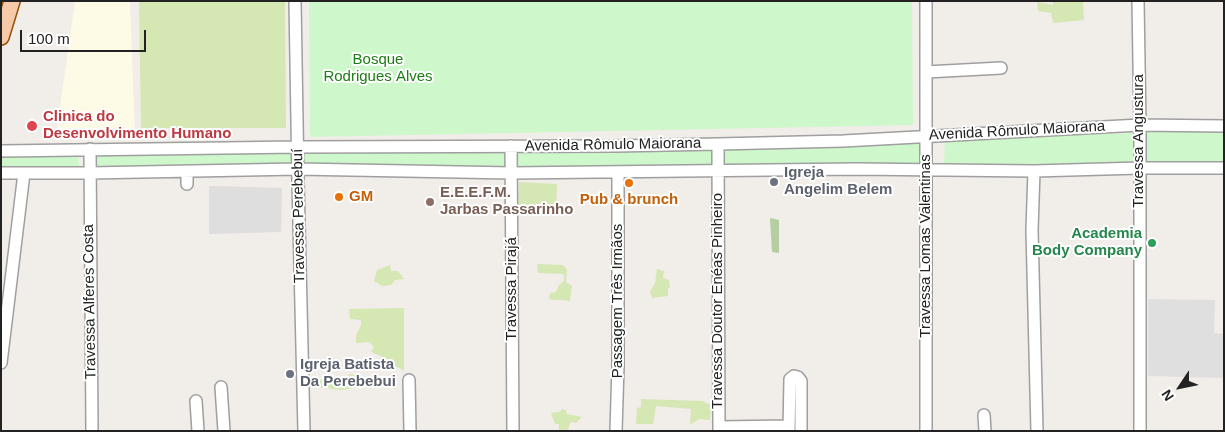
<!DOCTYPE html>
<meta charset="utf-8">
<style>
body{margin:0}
#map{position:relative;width:1225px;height:432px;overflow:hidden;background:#f1ede9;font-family:Helvetica,sans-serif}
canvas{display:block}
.frame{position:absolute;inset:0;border:2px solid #222;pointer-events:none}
.north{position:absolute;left:1155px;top:362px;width:50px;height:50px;-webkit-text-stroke:4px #fff;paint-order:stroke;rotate:236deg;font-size:14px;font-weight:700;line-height:20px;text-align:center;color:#222}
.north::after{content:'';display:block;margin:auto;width:18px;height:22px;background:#222;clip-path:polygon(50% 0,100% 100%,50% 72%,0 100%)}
.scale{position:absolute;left:20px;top:30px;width:126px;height:22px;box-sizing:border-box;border:2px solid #222;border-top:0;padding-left:6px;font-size:15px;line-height:18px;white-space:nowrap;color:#222;-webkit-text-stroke:4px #fff;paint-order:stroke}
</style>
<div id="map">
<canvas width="1225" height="432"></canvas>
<div class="frame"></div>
<div class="north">N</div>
<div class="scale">100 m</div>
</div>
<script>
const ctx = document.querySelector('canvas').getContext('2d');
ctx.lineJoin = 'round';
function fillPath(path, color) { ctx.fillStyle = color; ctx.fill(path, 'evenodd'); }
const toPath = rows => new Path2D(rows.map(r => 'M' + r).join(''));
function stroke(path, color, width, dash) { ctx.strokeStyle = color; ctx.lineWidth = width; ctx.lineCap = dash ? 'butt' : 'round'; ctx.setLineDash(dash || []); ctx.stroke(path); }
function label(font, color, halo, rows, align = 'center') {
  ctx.font = font + ' Helvetica,sans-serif'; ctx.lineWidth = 4; ctx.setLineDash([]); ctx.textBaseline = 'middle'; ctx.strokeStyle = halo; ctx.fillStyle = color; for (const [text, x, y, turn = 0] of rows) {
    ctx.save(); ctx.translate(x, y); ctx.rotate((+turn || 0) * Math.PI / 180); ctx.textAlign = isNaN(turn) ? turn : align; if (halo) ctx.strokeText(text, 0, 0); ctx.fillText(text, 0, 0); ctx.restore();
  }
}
fillPath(toPath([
 [1148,299,1215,300,1214,333,1224,334,1224,378,1148,376]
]), '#e0dfdf');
fillPath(toPath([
 [75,1,130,1,135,135,56,135]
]), '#fdfae6');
fillPath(toPath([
 [139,1,285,1,286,128,141,128],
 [1053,1,1083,1,1084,20,1053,23,1051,13,1038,11,1037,2,1053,5],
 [519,182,557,184,556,209,518,208],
 [537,264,563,265,567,270,566,282,572,286,570,301,561,300,553,300,549,299,550,293,556,292,559,285,564,281,564,274,538,273],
 [390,265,391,271,398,271,404,279,395,280,391,285,382,286,374,281,377,270],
 [657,269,664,271,663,278,669,280,670,288,668,288,668,296,652,298,650,292,655,283],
 [404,308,404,371,398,367,388,368,388,361,381,361,381,356,371,352,374,347,369,342,356,343,356,335,361,325,361,320,350,319,349,309],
 [350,374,359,376,360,387,341,390,326,388,311,388,311,380,343,379],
 [641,399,702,401,711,405,710,420,699,419,690,425,691,409,656,406,653,424,636,424,637,408,641,407],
 [562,409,566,410,567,414,582,417,576,423,572,422,570,423,568,430,566,431,559,430,559,424,555,424,551,413,560,412]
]), '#d5e7b3');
fillPath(toPath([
 [770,218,779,220,779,253,772,252]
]), '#b5cea1');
fillPath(toPath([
 [309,1,912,1,913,125,310,137],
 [1143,128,1224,131,1224,163,1145,164],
 [1134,133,1136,163,944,165,945,139],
 [920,141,919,165,723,169,301,167,300,150,471,150,590,152],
 [293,150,292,166,93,170,93,153],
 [1,155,78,156,79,163,78,169,1,170]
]), '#cef7cb');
fillPath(toPath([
 [209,186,282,188,281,232,209,234]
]), '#dedede');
const minor = toPath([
 [295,1,298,181,304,431],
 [926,1,926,431],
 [1138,1,1140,125,1140,431],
 [926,72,1001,68],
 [718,144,719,431],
 [511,146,513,431],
 [90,149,92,431],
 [1,151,298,147,616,146,718,144,843,141,1140,125,1224,126],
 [187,171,187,184],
 [1034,171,1032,230,1037,431],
 [1,173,89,173,298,169,512,173,856,169,1034,171,1140,168,1224,168],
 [1,363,24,173],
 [409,380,410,431],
 [221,387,224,431],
 [196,401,198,431],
 [984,415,985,431],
 [719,427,789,426],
 [616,431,618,366,618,172],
 [789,431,790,379,794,376,798,377,801,381,801,431]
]);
const major = toPath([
 [1,37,12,1]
]);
stroke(minor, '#9f9f9f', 14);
stroke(major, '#96510a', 18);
stroke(minor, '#fff', 11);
stroke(major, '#f6c9a9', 15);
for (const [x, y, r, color] of [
 [32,126,6,"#e0444e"],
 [774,182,5,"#6b7280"],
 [629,183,5,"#e8710a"],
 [339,197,5,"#e8710a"],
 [430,202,5,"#8d6e63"],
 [1152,243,5,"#2e9e5b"],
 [290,374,5,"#6b7280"]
]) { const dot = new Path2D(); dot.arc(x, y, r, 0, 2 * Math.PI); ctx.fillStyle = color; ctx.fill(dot); stroke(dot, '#fff', 2); }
label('15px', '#1c7c14', '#fff', [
 ["Bosque",378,60],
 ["Rodrigues Alves",378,77]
]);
label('bold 15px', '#be3a42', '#fff', [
 ["Clinica do",43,117],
 ["Desenvolvimento Humano",43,134]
], 'left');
label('15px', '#222', '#fff', [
 ["Avenida Rômulo Maiorana",1017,131,-3],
 ["Travessa Angustura",1139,141,-90],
 ["Avenida Rômulo Maiorana",613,145,-1],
 ["Travessa Perebebuí",299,216,-91],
 ["Travessa Lomas Valentinas",926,246,-90],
 ["Travessa Pirajá",512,289,-90],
 ["Passagem Três Irmãos",618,301,-90],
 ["Travessa Doutor Enéas Pinheiro",718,301,-90],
 ["Travessa Alferes Costa",90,302,-91]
]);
label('bold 15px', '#5b616d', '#fff', [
 ["Igreja",784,173],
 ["Angelim Belem",784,190],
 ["Igreja Batista",300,365],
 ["Da Perebebui",300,382]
], 'left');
label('bold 15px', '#785e54', '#fff', [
 ["E.E.E.F.M.",440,193],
 ["Jarbas Passarinho",440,210]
], 'left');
label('bold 15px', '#c56008', '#fff', [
 ["GM",349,197],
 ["Pub & brunch",629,200,"center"]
], 'left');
label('bold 15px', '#27864d', '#fff', [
 ["Academia",1142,234],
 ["Body Company",1142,251]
], 'right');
</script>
